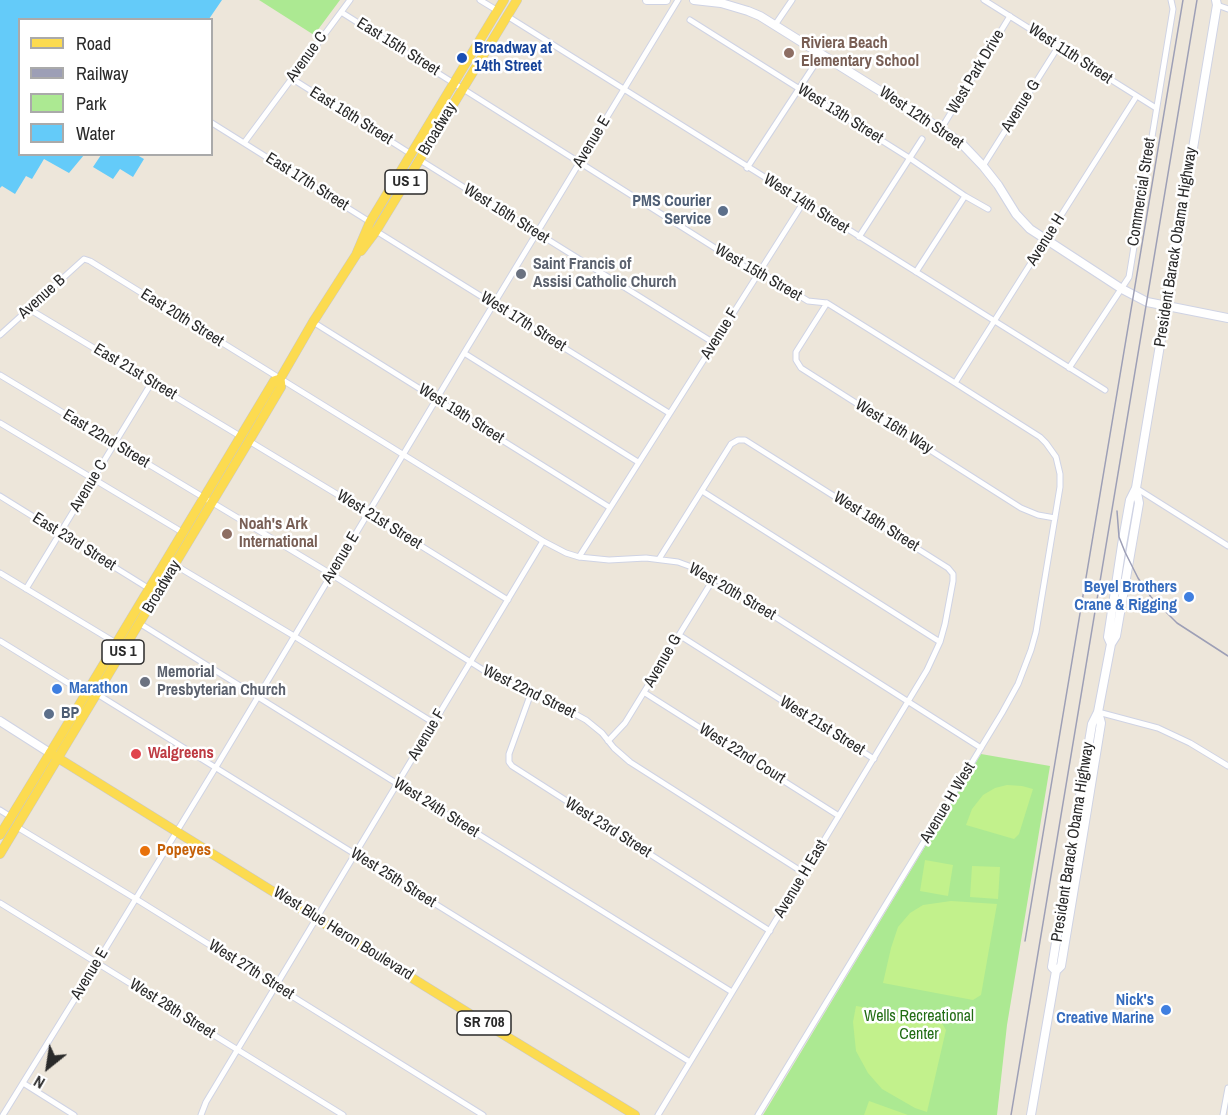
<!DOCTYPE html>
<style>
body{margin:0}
#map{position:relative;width:1228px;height:1115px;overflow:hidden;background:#ede6da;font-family:"Archivo Narrow",sans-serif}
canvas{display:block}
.legend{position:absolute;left:18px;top:18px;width:195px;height:138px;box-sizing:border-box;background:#fff;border:2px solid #aaa;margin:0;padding:8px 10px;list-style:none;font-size:18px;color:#2a2a2a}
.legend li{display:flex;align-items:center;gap:12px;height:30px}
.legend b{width:30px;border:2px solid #aaa}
.north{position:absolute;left:18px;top:1037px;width:60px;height:60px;-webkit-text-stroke:4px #fff;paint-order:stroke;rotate:210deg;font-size:16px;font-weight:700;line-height:24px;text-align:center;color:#2a2a2a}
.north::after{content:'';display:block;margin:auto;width:21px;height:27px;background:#2a2a2a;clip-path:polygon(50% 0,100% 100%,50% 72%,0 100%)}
</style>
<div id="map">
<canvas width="1228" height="1115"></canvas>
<ul class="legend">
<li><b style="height:8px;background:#fcdb50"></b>Road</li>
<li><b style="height:8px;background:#9d9fb6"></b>Railway</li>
<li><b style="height:16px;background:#ace992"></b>Park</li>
<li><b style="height:16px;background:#64cbf9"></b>Water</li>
</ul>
<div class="north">N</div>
</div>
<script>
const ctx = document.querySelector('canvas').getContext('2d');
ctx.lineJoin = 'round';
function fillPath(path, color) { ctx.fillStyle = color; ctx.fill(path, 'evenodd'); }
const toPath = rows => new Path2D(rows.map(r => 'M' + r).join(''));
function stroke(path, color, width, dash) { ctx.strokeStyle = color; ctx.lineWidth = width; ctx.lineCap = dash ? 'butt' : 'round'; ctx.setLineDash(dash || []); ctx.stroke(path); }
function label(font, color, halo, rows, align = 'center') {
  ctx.font = font + ' "Archivo Narrow",sans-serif'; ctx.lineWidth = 5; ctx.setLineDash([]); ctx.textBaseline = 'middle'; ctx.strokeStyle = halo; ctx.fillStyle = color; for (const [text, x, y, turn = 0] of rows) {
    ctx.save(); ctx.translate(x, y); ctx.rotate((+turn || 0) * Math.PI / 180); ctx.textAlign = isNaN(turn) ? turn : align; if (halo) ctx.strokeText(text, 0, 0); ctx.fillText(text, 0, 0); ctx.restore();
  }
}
fillPath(toPath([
 [259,0,340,0,314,35],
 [981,754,1050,766,1007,1025,997,1115,763,1115]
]), '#ace992');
fillPath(toPath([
 [1007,785,1022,786,1033,789,1019,834,1014,839,966,825,972,809,983,795,995,788],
 [925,860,953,865,948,896,920,891],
 [972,866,1000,867,998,899,970,897],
 [951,901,997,904,981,995,973,1000,883,983,891,948,898,927,910,913,923,905],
 [856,1006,940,1020,946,1030,927,1112,915,1108,882,1089,868,1073,856,1051,853,1022],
 [869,1101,908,1115,864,1115]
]), '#c2f18c');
fillPath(toPath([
 [0,0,222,0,209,19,20,20,20,154,84,155,69,173,44,159,32,179,26,176,15,194,2,186,0,188],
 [101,155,137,155,144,159,133,177,120,169,113,179,93,167]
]), '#64cbf9');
const street = toPath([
 [480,0,498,11],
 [984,0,1156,108],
 [1217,5,1228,9],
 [341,12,750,270,767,276,808,301,827,303,955,383,1040,437,1046,443,1056,457,1060,474,1060,487,1036,632,1031,650,1018,684,1002,713,758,1115],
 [507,16,1105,390],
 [690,20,911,159,965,196,988,209],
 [775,25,792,0],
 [291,78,411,154],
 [212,123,370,222],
 [941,129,1010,16],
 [244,143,350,0],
 [420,160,714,343],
 [983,166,1058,47],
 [747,168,821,55],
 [376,231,669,413],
 [859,237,922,139],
 [916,272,965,196],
 [827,303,796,352,796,360,801,368,1021,508,1038,515,1055,518],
 [29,309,240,436],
 [313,322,609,507],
 [0,335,84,259,90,261,543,541,566,553,579,557,609,560,646,558,678,562,697,569,714,578,981,748],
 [464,353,638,462],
 [1069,368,1129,277,1173,9,1171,0],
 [0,375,331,574,488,673,505,683,551,701,586,720,602,733,614,748,630,762,804,873],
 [955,383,1136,97],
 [0,423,182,532],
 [249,441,368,513,508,600],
 [1136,488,1228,546],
 [702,491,940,642],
 [0,496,148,588],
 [579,557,803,203],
 [175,565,294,636,434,723],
 [0,573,116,643],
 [26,589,152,382],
 [139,623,732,992],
 [679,635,874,759],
 [0,641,86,694],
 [531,693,509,754,509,762,512,766,770,931],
 [645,693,839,816],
 [97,694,690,1062],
 [1098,712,1158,728,1190,743,1228,766],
 [608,741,625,723,714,578],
 [0,810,11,817],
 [17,827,136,899,483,1115],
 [0,903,343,1115],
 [23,1083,74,1115],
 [3,1115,76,997,216,767,464,353,678,0],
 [201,1115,206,1102,543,541],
 [658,1115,927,670,940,642,945,624,953,581,953,574,948,568,745,440,738,440,731,444,659,559],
 [1223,1115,1228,1088]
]);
const secondary = toPath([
 [647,0,666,0],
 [694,0,721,3,748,11,760,16,941,129,962,144,983,166,998,185,1016,214,1030,229,1122,289,1147,302,1228,318],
 [1111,644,1108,637,1122,545,1130,500,1136,488,1217,5,1216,0],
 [0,721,50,753],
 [1056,971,1052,967,1075,826,1092,724,1098,712,1111,644,1116,636,1139,503,1136,488],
 [1031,1115,1056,971,1061,966,1084,828,1101,723,1098,712]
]);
const primary = toPath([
 [361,251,376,231,517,0],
 [50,753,478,1019,635,1115],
 [0,835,58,740,274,381,280,379,313,322,356,255,370,222,504,0],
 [0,854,249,441,281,387,280,379]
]);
stroke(street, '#cfd3e4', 7);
stroke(secondary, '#cfd3e4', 10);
stroke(primary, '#c8c8c8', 10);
stroke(street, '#fff', 5);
stroke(secondary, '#fff', 8);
stroke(primary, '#fcdb50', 9);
stroke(toPath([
 [1117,511,1119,537,1125,552,1138,578,1151,597,1177,623,1228,656],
 [1025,941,1183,0],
 [1011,1115,1197,0]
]), '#9d9fb6', 1.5);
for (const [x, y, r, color] of [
 [789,53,6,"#8d6e63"],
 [462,58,6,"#1a4fb4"],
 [723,211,6,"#5c6f8a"],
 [521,274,6,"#6b7280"],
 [227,534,6,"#8d6e63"],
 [1189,597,6,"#3f7fe0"],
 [145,682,6,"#6b7280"],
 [57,689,6,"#3f7fe0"],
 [49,714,6,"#5c6f8a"],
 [136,754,6,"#e0444e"],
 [145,851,6,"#e8710a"],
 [1166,1010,6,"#3f7fe0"]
]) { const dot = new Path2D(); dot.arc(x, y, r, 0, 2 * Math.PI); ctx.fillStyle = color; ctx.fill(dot); stroke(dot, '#fff', 2); }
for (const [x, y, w] of [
 [406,182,42],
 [123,652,42],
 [484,1023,54]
]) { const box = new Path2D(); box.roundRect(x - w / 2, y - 12, w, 24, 4.5); ctx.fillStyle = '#fff'; ctx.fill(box); stroke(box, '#2a2a2a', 1.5); }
label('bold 15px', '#2a2a2a', null, [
 ["US 1",406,182],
 ["US 1",123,652],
 ["SR 708",484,1023]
]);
label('bold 16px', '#785e54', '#fff', [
 ["Riviera Beach",801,44],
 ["Elementary School",801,62],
 ["Noah's Ark",239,525],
 ["International",239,543]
], 'left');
label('16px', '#2a2a2a', '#fff', [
 ["East 15th Street",398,47,32],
 ["West 11th Street",1070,54,33],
 ["Avenue C",307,57,-54],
 ["West Park Drive",976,72,-59],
 ["Avenue G",1021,106,-58],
 ["West 13th Street",840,114,32],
 ["East 16th Street",351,116,32],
 ["West 12th Street",921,118,34],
 ["Broadway",438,129,-59],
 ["Avenue E",592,142,-59],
 ["East 17th Street",307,182,32],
 ["Commercial Street",1142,192,-81],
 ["West 14th Street",806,204,32],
 ["West 16th Street",506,214,32],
 ["Avenue H",1046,240,-58],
 ["President Barack Obama Highway",1176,247,-81],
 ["West 15th Street",758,273,30],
 ["Avenue B",42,297,-42],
 ["East 20th Street",182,318,32],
 ["West 17th Street",523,322,32],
 ["Avenue F",720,334,-58],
 ["East 21st Street",135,372,31],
 ["West 19th Street",461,414,32],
 ["West 16th Way",894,427,32],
 ["East 22nd Street",106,439,31],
 ["Avenue C",89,486,-59],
 ["West 21st Street",379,520,32],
 ["West 18th Street",876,522,32],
 ["East 23rd Street",74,542,32],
 ["Avenue E",341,558,-59],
 ["Broadway",162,587,-59],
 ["West 20th Street",732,592,30],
 ["Avenue G",663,661,-60],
 ["West 22nd Street",529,692,26],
 ["West 21st Street",822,726,32],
 ["Avenue F",427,735,-59],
 ["West 22nd Court",742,754,32],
 ["Avenue H West",948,803,-59],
 ["West 24th Street",436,808,32],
 ["West 23rd Street",608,828,32],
 ["President Barack Obama Highway",1073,842,-81],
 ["West 25th Street",393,878,32],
 ["Avenue H East",801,879,-59],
 ["West Blue Heron Boulevard",343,934,32],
 ["West 27th Street",251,970,32],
 ["Avenue E",90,974,-59],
 ["West 28th Street",172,1009,32]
]);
label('bold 16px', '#164399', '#fff', [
 ["Broadway at",474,49],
 ["14th Street",474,67]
], 'left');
label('bold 16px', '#4e5e75', '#fff', [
 ["PMS Courier",711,202],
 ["Service",711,220],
 ["BP",61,714,"left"]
], 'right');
label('bold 16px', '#5b616d', '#fff', [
 ["Saint Francis of",533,265],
 ["Assisi Catholic Church",533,283],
 ["Memorial",157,673],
 ["Presbyterian Church",157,691]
], 'left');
label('bold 16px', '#366cbe', '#fff', [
 ["Beyel Brothers",1177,588],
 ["Crane & Rigging",1177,606],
 ["Marathon",69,689,"left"],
 ["Nick's",1154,1001],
 ["Creative Marine",1154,1019]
], 'right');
label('bold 16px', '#be3a42', '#fff', [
 ["Walgreens",148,754]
], 'left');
label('bold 16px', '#c56008', '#fff', [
 ["Popeyes",157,851]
], 'left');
label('16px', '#226d14', '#fff', [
 ["Wells Recreational",919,1017],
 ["Center",919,1035]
]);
</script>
